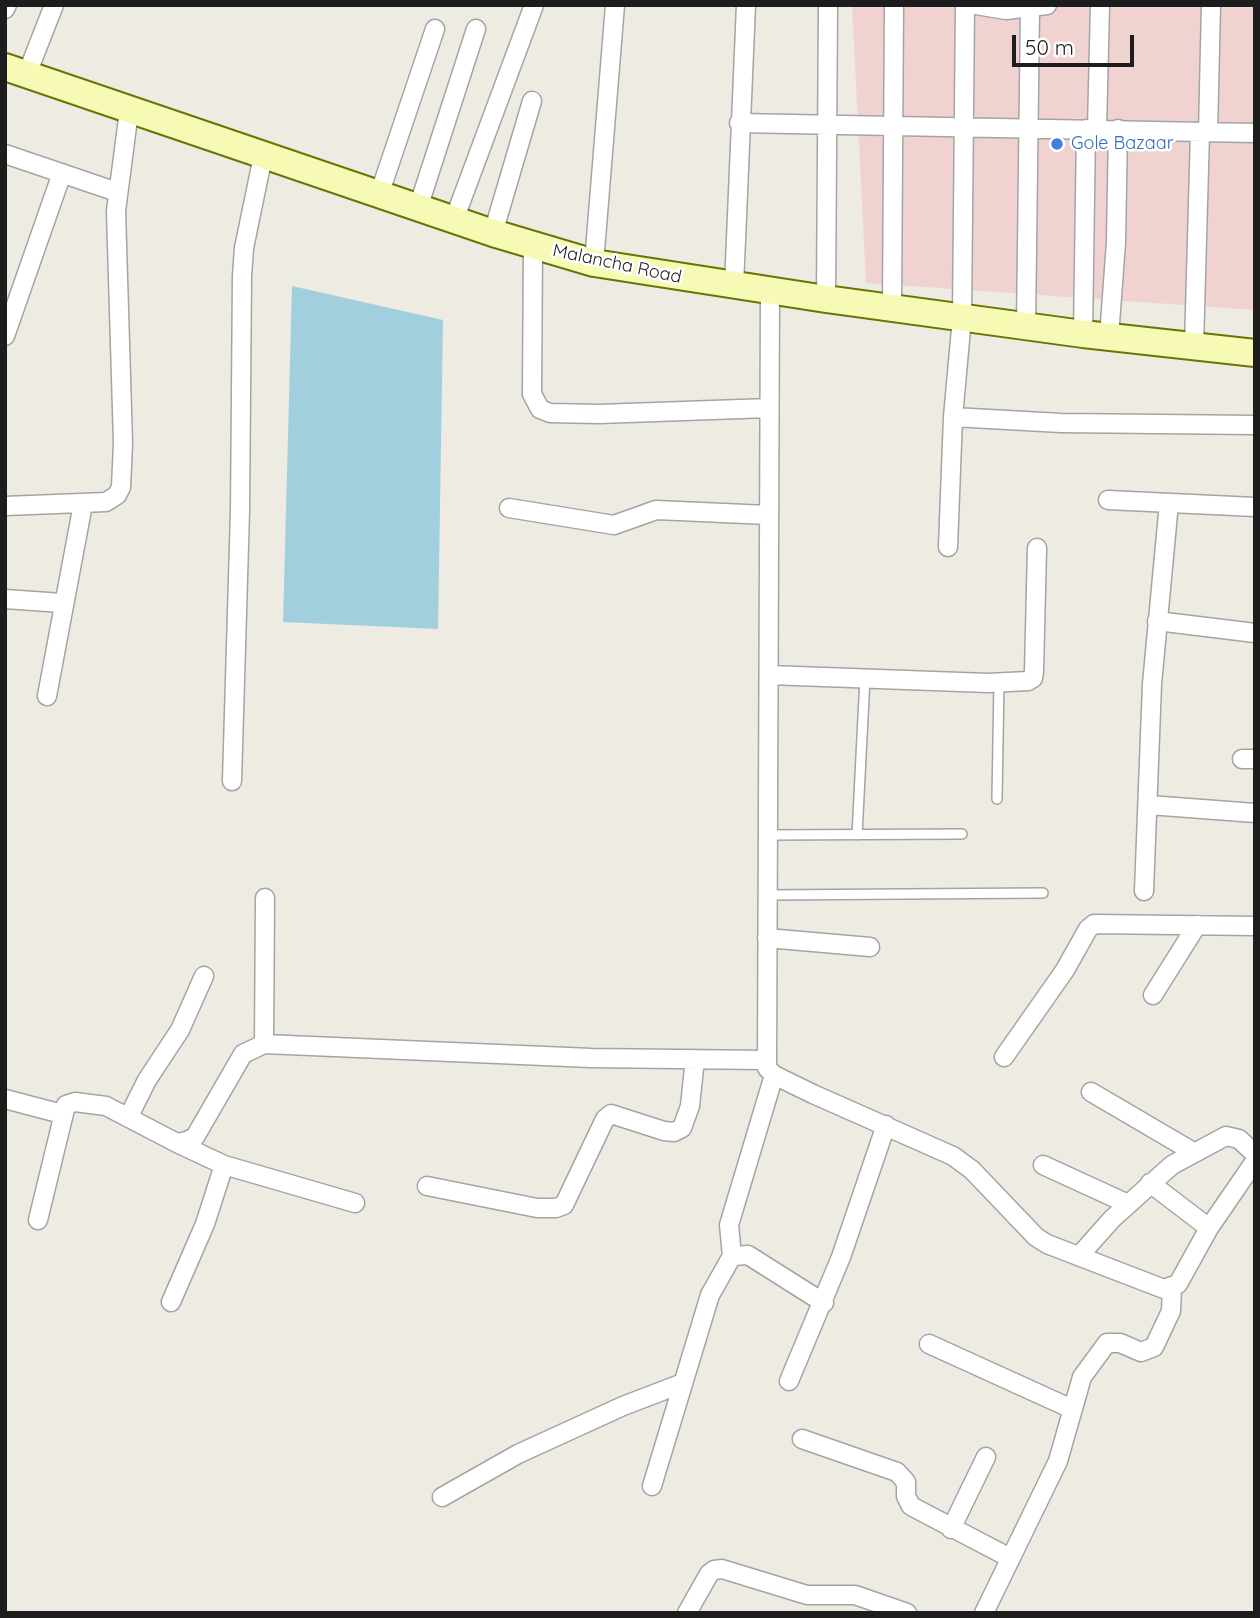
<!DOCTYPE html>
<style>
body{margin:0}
#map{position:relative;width:1260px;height:1618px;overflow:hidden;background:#eeebe3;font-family:Quicksand,sans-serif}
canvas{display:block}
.frame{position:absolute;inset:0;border:7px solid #1d1d1d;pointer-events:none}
.scale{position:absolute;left:1012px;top:35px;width:122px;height:32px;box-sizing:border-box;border:4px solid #1d1d1d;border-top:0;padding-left:9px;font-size:21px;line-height:24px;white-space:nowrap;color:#1d1d1d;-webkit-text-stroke:5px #fff;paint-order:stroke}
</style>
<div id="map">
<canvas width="1260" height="1618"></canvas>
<div class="frame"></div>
<div class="scale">50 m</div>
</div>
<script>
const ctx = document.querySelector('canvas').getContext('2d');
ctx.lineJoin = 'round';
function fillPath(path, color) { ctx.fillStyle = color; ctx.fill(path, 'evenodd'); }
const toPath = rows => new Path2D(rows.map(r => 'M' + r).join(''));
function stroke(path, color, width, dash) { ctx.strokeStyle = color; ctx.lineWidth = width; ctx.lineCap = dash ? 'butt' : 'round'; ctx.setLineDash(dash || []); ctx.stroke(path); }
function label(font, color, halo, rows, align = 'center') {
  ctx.font = font + ' Quicksand,sans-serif'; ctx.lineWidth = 5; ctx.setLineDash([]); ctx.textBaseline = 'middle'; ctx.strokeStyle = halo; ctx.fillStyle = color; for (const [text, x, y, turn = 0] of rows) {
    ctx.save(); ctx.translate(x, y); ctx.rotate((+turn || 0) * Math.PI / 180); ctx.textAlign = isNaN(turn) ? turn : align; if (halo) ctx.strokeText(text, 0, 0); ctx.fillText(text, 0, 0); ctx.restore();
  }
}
fillPath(toPath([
 [852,5,1255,5,1255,310,866,283]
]), '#f0d3d1');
fillPath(toPath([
 [292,286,443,320,438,629,283,622]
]), '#a2cfdd');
const service = toPath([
 [997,799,999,682],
 [769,835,962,834],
 [857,835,865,678],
 [768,895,1043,893]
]);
const minor = toPath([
 [976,5,1006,10,1047,5],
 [5,9,7,5],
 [27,74,54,5],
 [739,123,1255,133],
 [1097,129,1100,5],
 [1208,132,1211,5],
 [5,154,117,192],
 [379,195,435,29],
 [418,208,476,29],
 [454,220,534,5],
 [493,233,532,101],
 [533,245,532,394,540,409,550,413,599,414,769,408],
 [594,263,615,5],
 [734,286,746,5],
 [770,291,767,1068,774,1075,813,1094,953,1156,972,1170,1036,1237,1047,1244,1164,1289,1178,1284,1209,1228,1255,1161],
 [826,299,828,5],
 [892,308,894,5],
 [1026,326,1030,9],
 [1083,334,1086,129],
 [5,336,62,173],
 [1109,337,1116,242,1118,129],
 [1194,346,1200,132],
 [953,417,1061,423,1255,425],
 [1108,500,1255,507],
 [5,506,106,502,117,495,121,487,123,443,116,211,129,111],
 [509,508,614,525,656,510,768,515],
 [948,547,953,417,962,318,965,5],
 [5,599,62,603],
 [1157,621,1255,633],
 [769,675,988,683,1028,681,1033,678,1034,671,1037,548],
 [47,696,83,504],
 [1242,759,1255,759],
 [232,781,240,511,242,276,244,248,263,156],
 [1149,805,1255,813],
 [1144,891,1152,684,1169,503],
 [767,938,870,947],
 [1153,995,1197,925],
 [264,1044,265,898],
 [1004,1057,1065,970,1088,929,1094,924,1255,926],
 [1091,1092,1195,1153],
 [5,1099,62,1114],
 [129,1116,147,1080,180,1030,204,976],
 [177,1143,224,1165,355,1203],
 [1043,1165,1128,1204],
 [1150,1183,1209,1228],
 [427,1186,537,1208,556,1208,564,1205,605,1119,611,1114,664,1131,674,1132,682,1128,690,1106,695,1059],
 [38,1220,66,1105,75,1102,106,1106,177,1143,187,1141,195,1137,243,1054,264,1044,591,1058,765,1060],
 [732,1256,729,1225,774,1075],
 [1079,1256,1112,1219,1172,1165,1226,1136,1239,1139,1255,1154],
 [171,1302,205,1224,224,1165],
 [929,1344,1072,1409],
 [789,1381,841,1257,886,1125],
 [802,1439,897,1472,906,1482,906,1496,911,1506,1010,1558],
 [652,1486,710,1295,732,1256,748,1255,824,1303],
 [442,1497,518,1454,623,1406,683,1383],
 [951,1529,986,1457],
 [687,1613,709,1574,714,1570,722,1569,807,1595,855,1595,907,1613],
 [984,1613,1058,1461,1082,1377,1107,1343,1120,1343,1141,1352,1154,1347,1171,1311,1172,1288]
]);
const secondary = toPath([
 [5,67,493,233,594,263,826,299,1083,334,1255,353]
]);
stroke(service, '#a4a4a4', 12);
stroke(minor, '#a4a4a4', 21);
stroke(secondary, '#687503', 30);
stroke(service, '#fff', 9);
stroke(minor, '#fff', 18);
stroke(secondary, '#f6fab5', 26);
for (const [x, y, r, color] of [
 [1057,144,7,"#3f7fe0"]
]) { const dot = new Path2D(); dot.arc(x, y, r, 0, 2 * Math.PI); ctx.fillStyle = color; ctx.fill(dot); stroke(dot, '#fff', 2.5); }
label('18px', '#366cbe', '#fff', [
 ["Gole Bazaar",1071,144]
], 'left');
label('18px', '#1d1d1d', '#fff', [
 ["Malancha Road",617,264,12]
]);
</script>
